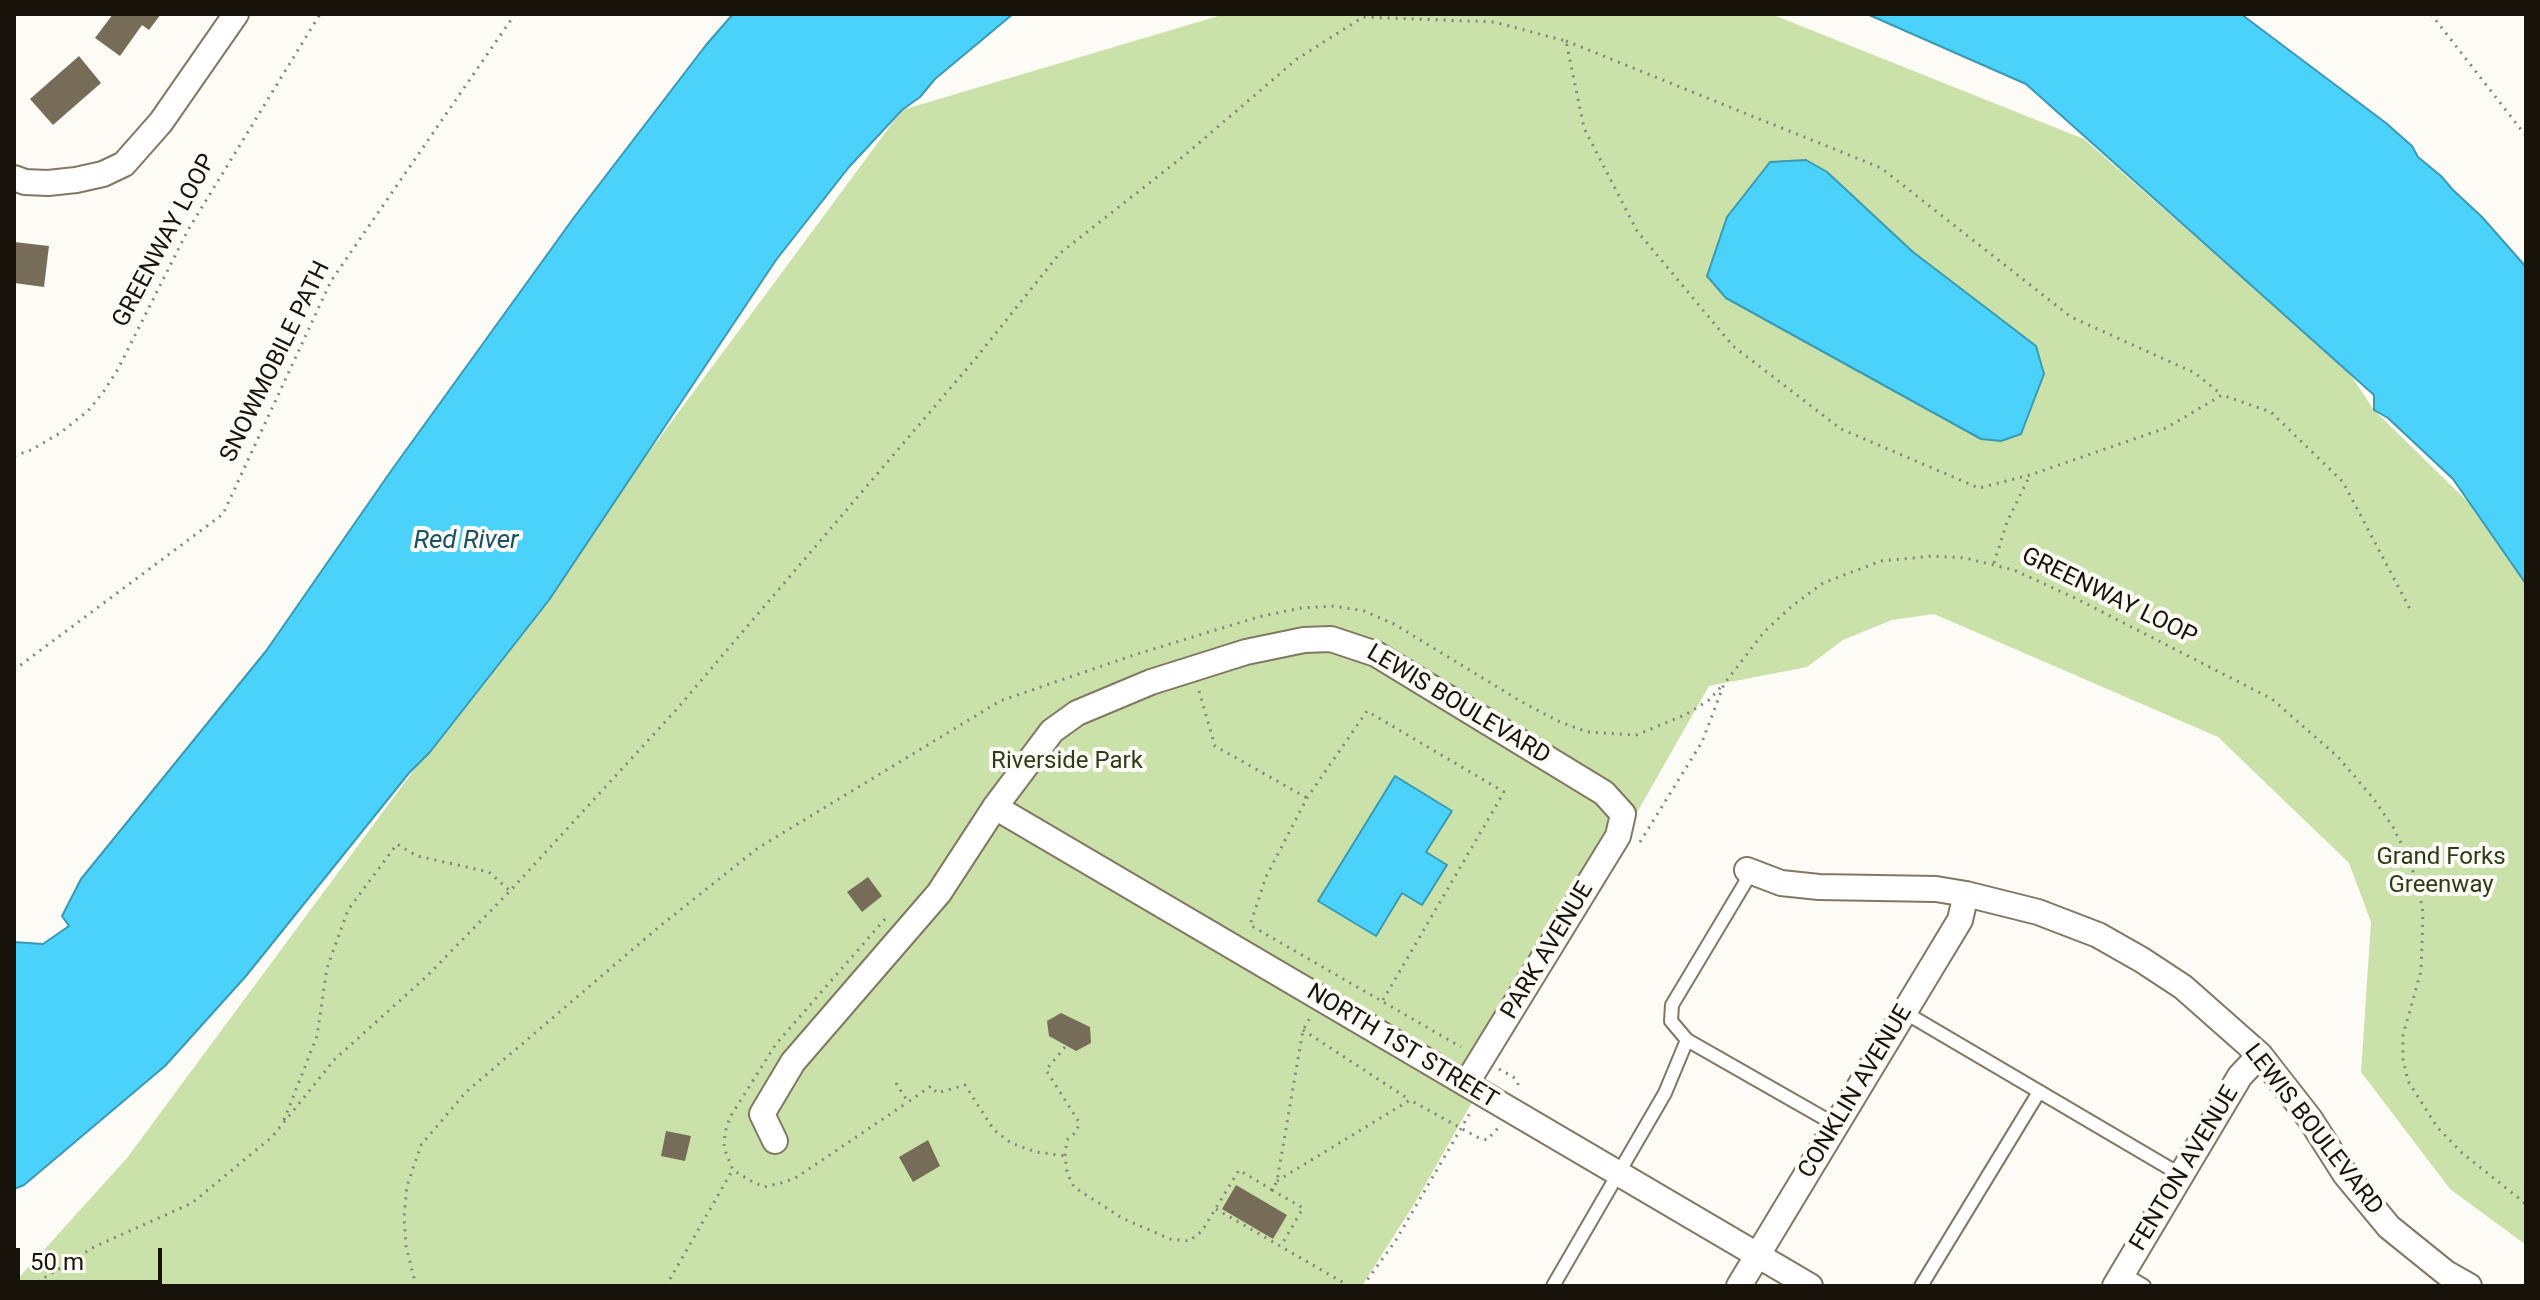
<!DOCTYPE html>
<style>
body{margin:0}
#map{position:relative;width:2540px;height:1300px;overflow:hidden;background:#fdfbf6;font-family:Roboto,sans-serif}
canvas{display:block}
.frame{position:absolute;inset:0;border:16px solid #17130b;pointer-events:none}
.scale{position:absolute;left:16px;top:1248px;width:146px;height:36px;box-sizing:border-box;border:4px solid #17130b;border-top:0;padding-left:10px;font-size:24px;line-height:28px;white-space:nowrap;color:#17130b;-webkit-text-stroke:6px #fdfbf6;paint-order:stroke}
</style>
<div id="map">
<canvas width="2540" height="1300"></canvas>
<div class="frame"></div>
<div class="scale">50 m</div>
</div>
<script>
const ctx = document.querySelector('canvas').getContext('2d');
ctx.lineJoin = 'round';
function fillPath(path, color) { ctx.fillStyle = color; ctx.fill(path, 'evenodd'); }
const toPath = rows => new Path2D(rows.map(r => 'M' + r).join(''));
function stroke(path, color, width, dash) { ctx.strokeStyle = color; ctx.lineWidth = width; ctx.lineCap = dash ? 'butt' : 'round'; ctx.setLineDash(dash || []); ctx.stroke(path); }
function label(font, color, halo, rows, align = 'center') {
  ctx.font = font + ' Roboto,sans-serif'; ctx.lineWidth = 8; ctx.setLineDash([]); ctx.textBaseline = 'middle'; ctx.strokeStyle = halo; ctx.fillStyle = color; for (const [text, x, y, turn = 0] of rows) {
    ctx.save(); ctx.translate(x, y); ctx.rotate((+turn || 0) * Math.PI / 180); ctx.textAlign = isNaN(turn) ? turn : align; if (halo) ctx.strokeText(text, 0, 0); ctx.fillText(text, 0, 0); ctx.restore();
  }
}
fillPath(toPath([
 [1225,14,1771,14,2084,139,2348,371,2374,410,2469,503,2526,585,2526,1245,2450,1189,2361,1072,2371,922,2349,863,2218,737,1934,614,1892,620,1843,640,1807,667,1709,686,1416,1201,1362,1286,14,1286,14,1283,127,1158,902,110]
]), '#cae2aa');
const water = toPath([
 [733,14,1013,14,935,79,920,97,902,110,849,167,776,260,549,600,430,752,409,773,246,976,165,1066,24,1185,14,1189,14,942,43,944,69,926,62,916,81,879,266,651,391,471,575,216,706,45,733,14],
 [1867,14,2241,14,2386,123,2412,146,2418,157,2441,176,2453,190,2482,217,2526,267,2526,584,2453,479,2388,418,2374,410,2374,395,2026,84,1867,14],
 [1806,160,1827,172,1913,252,2036,346,2044,374,2021,434,2001,441,1981,439,1726,298,1707,276,1727,217,1770,162,1806,160],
 [1395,776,1452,811,1426,852,1447,865,1422,905,1402,893,1376,936,1318,901,1395,776]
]);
fillPath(water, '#4ad2fa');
stroke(water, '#3b99b2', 2);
fillPath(toPath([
 [113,14,161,14,149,30,142,25,120,56,95,38],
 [79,56,101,83,53,125,30,99],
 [14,242,49,246,44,287,14,283],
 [868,877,882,896,862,912,847,892],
 [1061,1013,1090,1027,1091,1043,1076,1051,1049,1036,1047,1021],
 [666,1131,691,1136,685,1161,661,1156],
 [928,1140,940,1166,913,1182,899,1157],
 [1236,1185,1287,1215,1273,1239,1222,1209]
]), '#776c57');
const lane = toPath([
 [1747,870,1745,883,1672,1005,1671,1021,1687,1040,1836,1125],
 [1904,1012,2181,1175],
 [2122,1273,2144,1286],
 [1553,1286,1665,1093,1687,1040],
 [1921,1286,2039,1092]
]);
const street = toPath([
 [14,178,25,182,48,183,76,180,103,174,124,164,161,122,236,14],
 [995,807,1810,1286],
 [1747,870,1781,883,1819,887,1936,889,1966,894,2038,912,2098,935,2142,960,2183,987,2260,1055,2310,1119,2345,1174,2389,1227,2446,1273,2469,1286],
 [775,1141,762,1114,793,1062,939,893,995,807,1052,731,1077,713,1151,682,1246,652,1304,640,1331,639,1376,654,1604,793,1623,814,1618,836,1466,1084],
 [1739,1286,1960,920,1966,894],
 [2115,1286,2240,1076,2260,1055]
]);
stroke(lane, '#837762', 16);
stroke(street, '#837762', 28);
stroke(toPath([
 [2431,14,2526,136],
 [1566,41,1881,168,2071,317,2195,373,2222,395],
 [14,456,31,450,60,433,88,411,104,391,118,369,188,230,320,14],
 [1994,563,2007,522,2030,475],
 [14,670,223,514,331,281,515,14],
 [1199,691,1215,746,1307,798],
 [1640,842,1702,742,1724,684,1764,632,1792,606,1823,583,1881,561,1932,556,1965,558,2014,570,2077,599,2272,699,2338,757,2373,798,2393,827,2408,857,2418,886,2423,913,2421,971,2403,1035,2403,1059,2408,1081,2437,1127,2461,1152,2526,1204],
 [885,919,776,1044,730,1117,725,1132,724,1148,733,1170,751,1181,764,1187,785,1182,797,1177,908,1102],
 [1383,1000,1504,792,1367,711,1307,798,1266,877,1250,925,1461,1047],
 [1303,1030,1410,1100],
 [1065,1047,1046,1070,1079,1122,1077,1131,1067,1140,1065,1156,1067,1173,1074,1187,1122,1218,1170,1239,1189,1241,1202,1231,1239,1170,1272,1190,1277,1181,1303,1030,1311,1016],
 [1499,1069,1515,1078,1521,1090],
 [896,1083,908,1102,931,1086,937,1093,965,1085,994,1130,1011,1143,1036,1152,1065,1156],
 [284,1120,317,1036,327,968,348,910,397,844,417,856,489,872,510,891],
 [1277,1181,1410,1100,1477,1137,1487,1140,1499,1127],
 [1272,1190,1303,1208,1281,1246],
 [1216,1209,1349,1286],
 [31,1286,94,1247,192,1203,272,1137,335,1059,425,978,510,891,676,710,976,358,1059,254,1185,155,1297,59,1363,17,1494,22,1566,41,1584,128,1637,231,1733,346,1841,429,1979,488,2030,475,2166,428,2222,395,2271,412,2343,482,2410,609],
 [416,1286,406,1246,404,1217,407,1186,421,1145,466,1092,660,926,758,848,1000,701,1134,655,1258,617,1301,608,1334,606,1364,611,1394,624,1522,702,1558,721,1587,732,1636,735,1685,715,1709,700,1721,687],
 [666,1286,732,1171],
 [1363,1286,1396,1240,1470,1113]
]), '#86837d', 3, [2, 6]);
stroke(lane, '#fff', 12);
stroke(street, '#fff', 24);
label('24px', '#17130b', '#fdfbf6', [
 ["GREENWAY LOOP",165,241,-62],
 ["SNOWMOBILE PATH",276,362,-64],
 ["GREENWAY LOOP",2109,597,26],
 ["LEWIS BOULEVARD",1458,705,31],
 ["PARK AVENUE",1548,951,-59],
 ["NORTH 1ST STREET",1402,1047,31],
 ["CONKLIN AVENUE",1856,1092,-59],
 ["LEWIS BOULEVARD",2313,1130,52],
 ["FENTON AVENUE",2185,1169,-59]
]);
label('24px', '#2e3c16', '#fdfbf6', [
 ["Riverside Park",1067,762],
 ["Grand Forks",2441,858],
 ["Greenway",2441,886]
]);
label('italic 26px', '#1b5263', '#fdfbf6', [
 ["Red River",466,541]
]);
</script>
